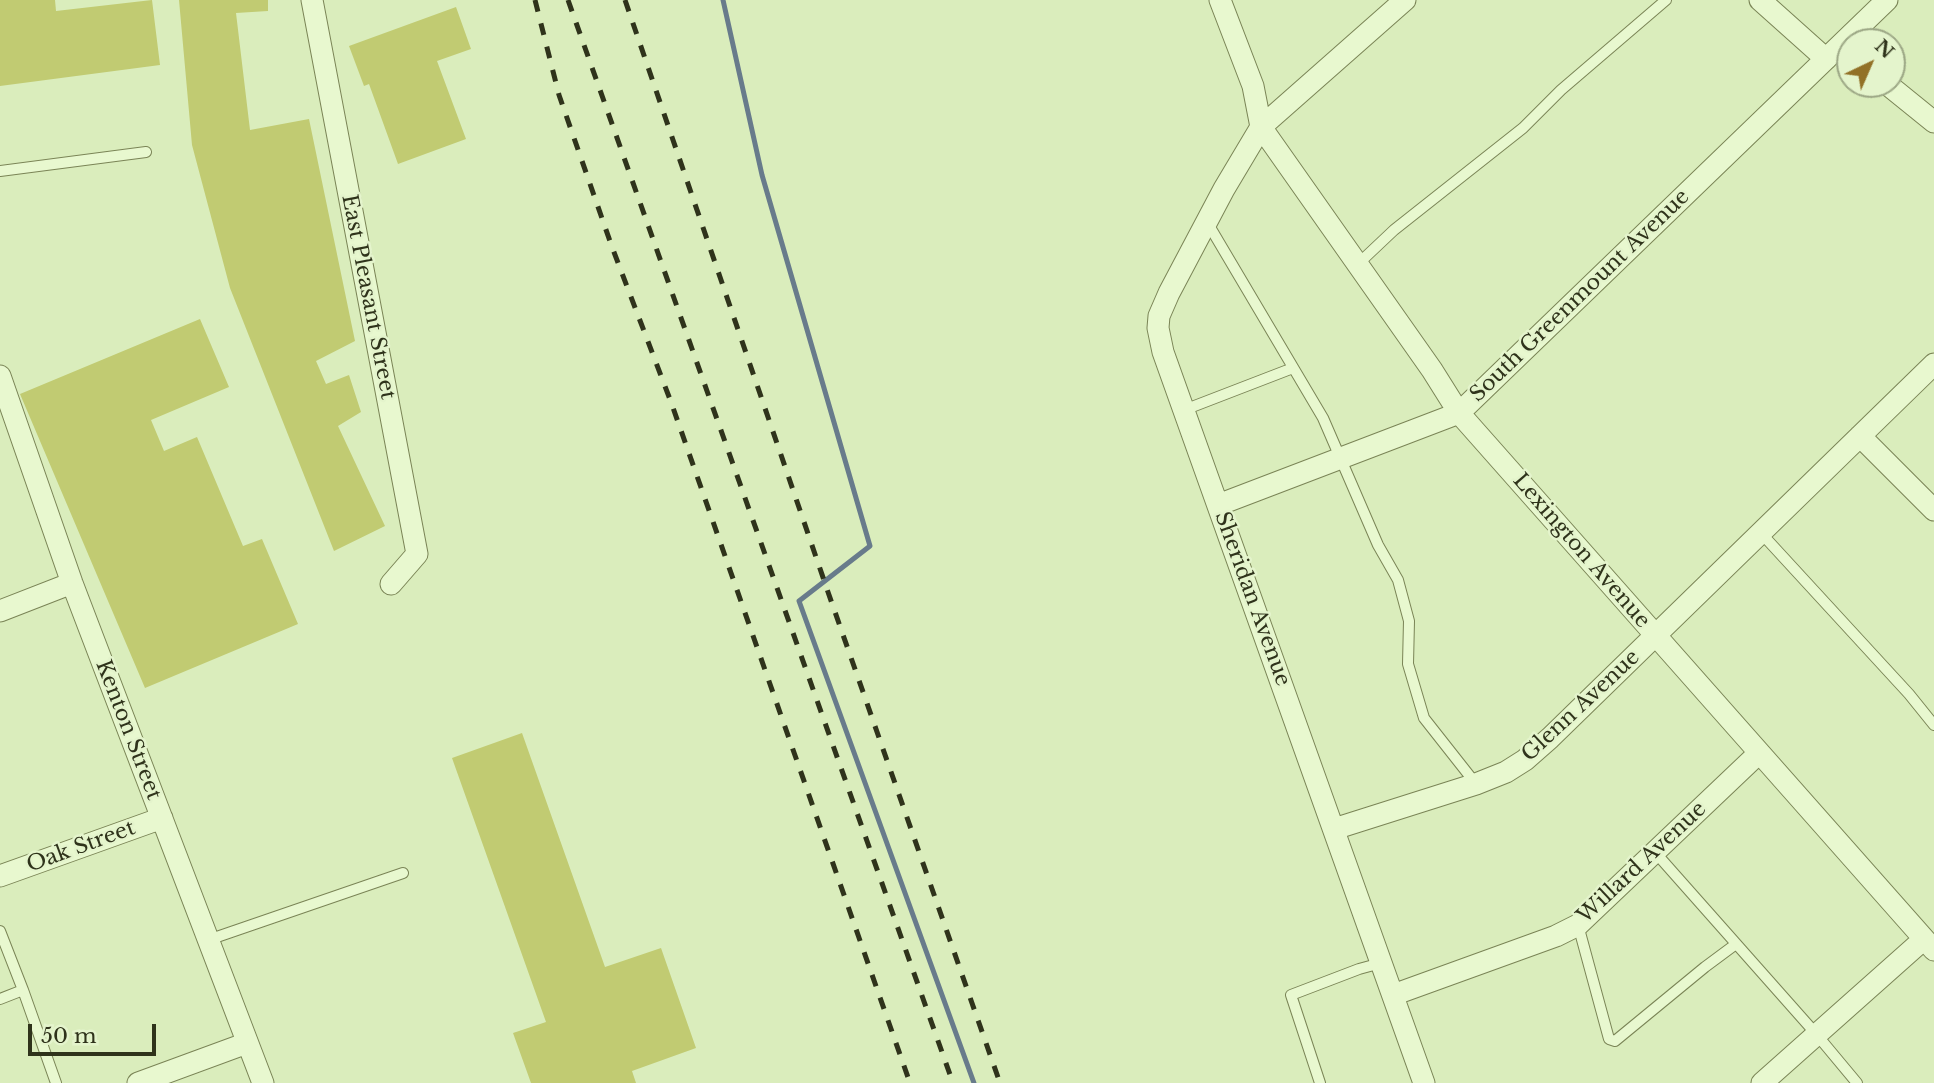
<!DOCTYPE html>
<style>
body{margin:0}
#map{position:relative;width:1934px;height:1083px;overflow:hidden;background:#daedbc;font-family:"Libre Baskerville",serif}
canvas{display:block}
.north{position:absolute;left:1836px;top:28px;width:70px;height:70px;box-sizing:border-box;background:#e4f4cc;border:2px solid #9ca785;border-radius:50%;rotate:44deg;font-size:19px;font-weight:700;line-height:28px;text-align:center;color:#2f331b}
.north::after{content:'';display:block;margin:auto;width:24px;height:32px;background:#927127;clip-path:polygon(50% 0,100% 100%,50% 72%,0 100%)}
.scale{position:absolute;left:28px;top:1024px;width:128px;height:32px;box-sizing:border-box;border:4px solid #2f331b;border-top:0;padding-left:9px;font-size:21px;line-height:24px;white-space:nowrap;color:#2f331b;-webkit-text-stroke:5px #e4f4cc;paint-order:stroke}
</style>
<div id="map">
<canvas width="1934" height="1083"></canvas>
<div class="north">N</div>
<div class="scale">50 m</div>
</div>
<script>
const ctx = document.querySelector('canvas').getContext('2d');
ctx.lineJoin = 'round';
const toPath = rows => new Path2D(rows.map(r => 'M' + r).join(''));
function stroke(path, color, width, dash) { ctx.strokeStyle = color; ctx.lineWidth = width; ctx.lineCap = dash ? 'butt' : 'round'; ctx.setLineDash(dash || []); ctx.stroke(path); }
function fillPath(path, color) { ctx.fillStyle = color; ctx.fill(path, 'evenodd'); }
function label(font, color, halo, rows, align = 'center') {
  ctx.font = font + ' "Libre Baskerville",serif'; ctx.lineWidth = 5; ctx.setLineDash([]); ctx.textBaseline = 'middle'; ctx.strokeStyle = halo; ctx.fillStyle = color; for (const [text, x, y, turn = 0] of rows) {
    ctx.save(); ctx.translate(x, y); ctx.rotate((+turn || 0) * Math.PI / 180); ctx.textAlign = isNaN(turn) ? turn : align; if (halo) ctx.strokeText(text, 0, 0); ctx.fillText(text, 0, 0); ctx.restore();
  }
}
stroke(toPath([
 [723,0,762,175,870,546,799,601,974,1083]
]), '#687b8b', 5);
fillPath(toPath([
 [0,0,55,0,56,11,152,0,160,65,0,86],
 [179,0,268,0,268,11,236,13,250,130,309,119,355,341,316,361,326,384,349,375,361,412,338,426,385,526,334,551,230,288,192,145],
 [456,7,471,49,437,61,466,139,398,164,369,84,364,86,349,46],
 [200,319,229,387,151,420,164,451,197,437,243,546,262,539,298,624,145,688,20,394],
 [522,733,605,967,661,948,696,1048,632,1071,636,1083,531,1083,513,1033,546,1022,452,758]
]), '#c1cb72');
const service = toPath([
 [0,171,146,152],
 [1207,222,1323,418,1378,545,1398,580,1409,621,1408,664,1424,718,1476,784],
 [1358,264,1394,230,1523,128,1561,90,1666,0],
 [1184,410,1293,368],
 [1761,533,1909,694,1934,725],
 [1654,851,1817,1035,1857,1083],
 [1578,925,1609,1039,1615,1041,1705,967,1736,944],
 [0,931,23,990,56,1083],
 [208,940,403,873],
 [0,999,23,990],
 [1320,1083,1291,995,1359,969,1381,963]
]);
const minor = toPath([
 [312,0,417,554,391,584],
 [1220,0,1253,86,1261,127,1432,370,1459,413,1934,950],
 [1405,0,1261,127,1224,189,1169,293,1159,316,1158,328,1163,352,1424,1083],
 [1760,0,1826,59],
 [1887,84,1934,122],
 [0,376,72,583,263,1083],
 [1860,436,1934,510],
 [1218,505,1459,413,1887,0],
 [0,611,72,583],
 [1334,829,1476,784,1506,772,1525,760,1550,738,1934,364],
 [0,876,162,818],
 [1393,995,1556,936,1578,925,1759,753],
 [138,1083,247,1043],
 [1762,1083,1924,939]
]);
stroke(service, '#7a8456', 12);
stroke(minor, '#7a8456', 23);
stroke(service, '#e8f8cf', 10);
stroke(minor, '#e8f8cf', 21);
stroke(toPath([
 [535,0,559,95,612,247,671,402,910,1083],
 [568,0,953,1083],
 [625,0,828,592,1000,1083]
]), '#2f331b', 5, [12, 12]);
label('21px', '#2f331b', '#e4f4cc', [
 ["South Greenmount Avenue",1580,296,-44],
 ["East Pleasant Street",368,297,79],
 ["Lexington Avenue",1581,551,49],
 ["Sheridan Avenue",1252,599,70],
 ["Glenn Avenue",1581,706,-43],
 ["Kenton Street",128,730,69],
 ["Oak Street",81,847,-20],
 ["Willard Avenue",1642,863,-43]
]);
</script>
